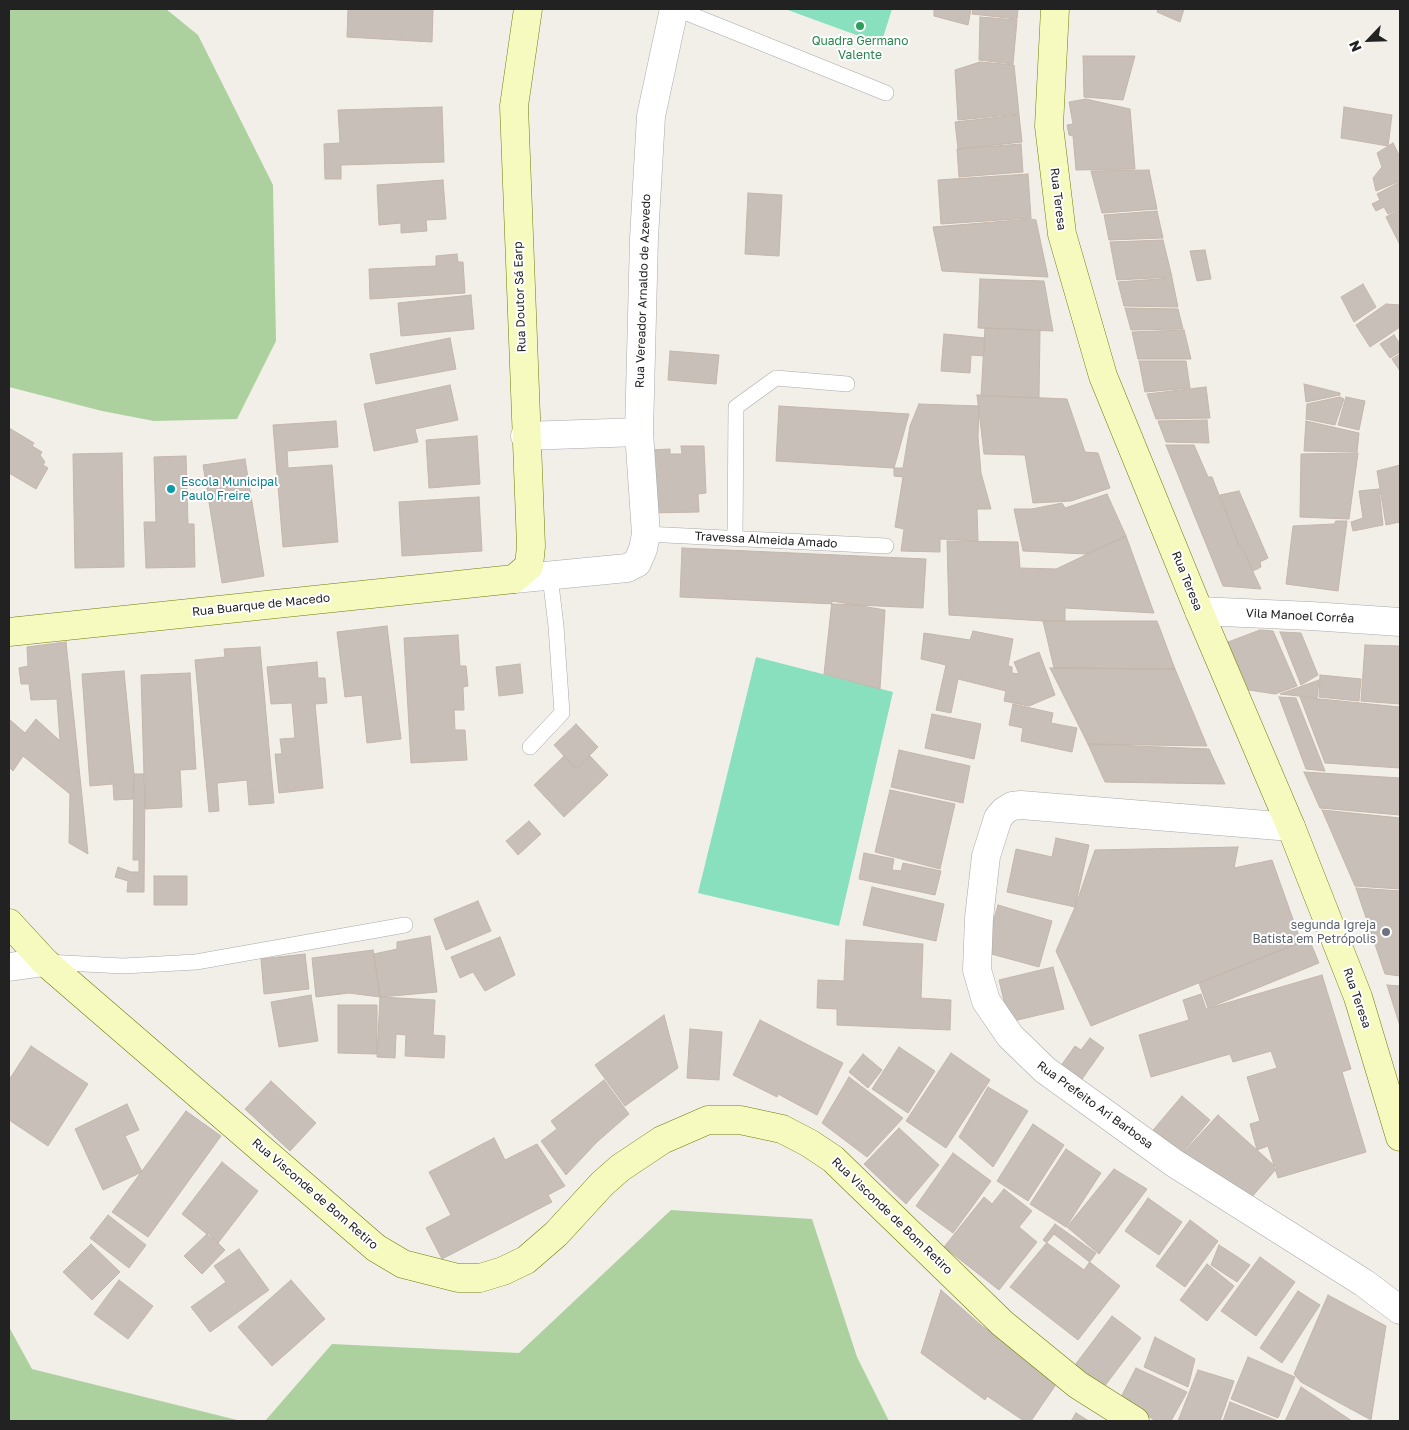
<!DOCTYPE html>
<meta charset="utf-8">
<style>
body{margin:0}
#map{position:relative;width:1409px;height:1430px;overflow:hidden;background:#f2efe9;font-family:"Golos Text",sans-serif}
canvas{display:block}
.frame{position:absolute;inset:0;border:10px solid #222;pointer-events:none}
.north{position:absolute;left:1344px;top:15px;width:50px;height:50px;-webkit-text-stroke:4px #fff;paint-order:stroke;rotate:246deg;font-size:14px;font-weight:700;line-height:20px;text-align:center;color:#222}
.north::after{content:'';display:block;margin:auto;width:18px;height:22px;background:#222;clip-path:polygon(50% 0,100% 100%,50% 72%,0 100%)}
</style>
<div id="map">
<canvas width="1409" height="1430"></canvas>
<div class="frame"></div>
<div class="north">N</div>
</div>
<script>
const ctx = document.querySelector('canvas').getContext('2d');
ctx.lineJoin = 'round';
function fillPath(path, color) { ctx.fillStyle = color; ctx.fill(path, 'evenodd'); }
const toPath = rows => new Path2D(rows.map(r => 'M' + r).join(''));
function stroke(path, color, width, dash) { ctx.strokeStyle = color; ctx.lineWidth = width; ctx.lineCap = dash ? 'butt' : 'round'; ctx.setLineDash(dash || []); ctx.stroke(path); }
function label(font, color, halo, rows, align = 'center') {
  ctx.font = font + ' "Golos Text",sans-serif'; ctx.lineWidth = 4; ctx.setLineDash([]); ctx.textBaseline = 'middle'; ctx.strokeStyle = halo; ctx.fillStyle = color; for (const [text, x, y, turn = 0] of rows) {
    ctx.save(); ctx.translate(x, y); ctx.rotate((+turn || 0) * Math.PI / 180); ctx.textAlign = isNaN(turn) ? turn : align; if (halo) ctx.strokeText(text, 0, 0); ctx.fillText(text, 0, 0); ctx.restore();
  }
}
fillPath(toPath([
 [9,9,166,9,198,35,273,185,276,341,237,419,154,421,102,411,9,387],
 [671,1210,812,1219,857,1357,889,1421,265,1421,332,1344,519,1353],
 [9,1327,32,1369,241,1421,9,1421]
]), '#add19e');
fillPath(toPath([
 [785,9,892,9,881,44],
 [756,657,893,692,839,926,698,893]
]), '#88e0be');
const building = toPath([
 [348,9,433,9,432,42,347,37,348,9],
 [934,9,971,9,968,25,934,16,934,9],
 [973,9,1018,9,1017,19,972,14,973,9],
 [1158,9,1184,9,1180,22,1157,12,1158,9],
 [980,17,1017,20,1013,64,979,60,980,17],
 [1083,56,1135,56,1123,100,1084,97,1083,56],
 [980,62,1014,65,1019,114,958,120,955,70,980,62],
 [1086,99,1130,109,1135,169,1076,170,1073,136,1069,135,1067,125,1073,124,1069,102,1086,99],
 [442,107,444,162,341,165,341,179,325,179,324,144,340,143,338,110,442,107],
 [1344,107,1392,115,1388,146,1341,138,1344,107],
 [1019,115,1022,142,958,149,955,122,1019,115],
 [1393,143,1400,157,1400,181,1376,191,1373,178,1382,167,1377,153,1393,143],
 [1021,144,1023,172,959,177,957,149,1021,144],
 [1149,170,1157,209,1102,213,1091,171,1149,170],
 [1028,174,1031,218,941,224,938,180,1028,174],
 [443,180,446,219,426,220,427,231,401,233,401,223,379,225,377,185,443,180],
 [1400,182,1400,208,1388,214,1384,207,1376,211,1372,204,1380,200,1377,194,1400,182],
 [748,193,782,195,779,256,745,254,748,193],
 [1400,209,1400,245,1386,217,1400,209],
 [1157,211,1163,238,1109,240,1104,215,1157,211],
 [1031,219,1036,220,1048,277,942,271,933,227,1031,219],
 [1163,240,1172,277,1117,280,1110,242,1163,240],
 [1205,250,1211,279,1197,281,1190,251,1205,250],
 [457,254,458,262,463,262,465,293,370,299,369,269,436,266,436,256,457,254],
 [1172,278,1178,307,1124,306,1118,282,1172,278],
 [980,279,1044,281,1053,331,978,328,980,279],
 [1363,284,1376,307,1354,322,1341,297,1363,284],
 [471,295,474,329,401,336,398,303,471,295],
 [1386,304,1400,305,1400,327,1370,347,1356,325,1386,304],
 [1125,308,1178,309,1183,329,1131,330,1125,308],
 [985,328,1040,330,1039,398,981,396,985,328],
 [1184,330,1191,359,1138,359,1132,332,1184,330],
 [944,334,985,338,984,356,971,355,970,373,941,371,944,334],
 [1394,335,1400,344,1400,352,1390,358,1380,344,1394,335],
 [450,338,456,369,376,384,370,354,450,338],
 [670,351,719,355,716,384,668,380,670,351],
 [1400,354,1400,371,1392,359,1400,354],
 [1139,361,1186,361,1190,388,1145,392,1139,361],
 [1304,384,1340,393,1340,395,1306,402,1304,384],
 [450,385,458,420,415,429,418,442,374,451,364,404,450,385],
 [1206,387,1210,418,1156,419,1147,394,1206,387],
 [977,395,1067,399,1085,452,1098,453,1110,488,1071,501,1033,503,1025,455,984,454,977,395],
 [1340,397,1344,399,1335,425,1306,419,1307,404,1340,397],
 [1346,397,1365,401,1359,430,1338,425,1346,397],
 [919,404,979,406,978,437,981,473,991,509,977,509,978,541,940,539,940,552,901,551,904,529,895,527,903,477,894,476,894,468,903,468,910,426,919,404],
 [779,406,909,414,894,468,776,461,779,406],
 [1207,420,1209,443,1166,442,1158,421,1207,420],
 [336,421,338,447,287,451,288,468,332,465,338,542,283,547,273,425,336,421],
 [1306,421,1359,433,1357,452,1304,451,1306,421],
 [9,428,34,443,32,446,42,452,40,455,45,462,43,465,48,468,36,489,9,473,9,428],
 [477,436,480,484,429,488,426,440,477,436],
 [1166,445,1194,445,1208,477,1212,477,1239,546,1241,546,1261,589,1223,586,1166,445],
 [681,446,704,446,706,493,698,494,699,512,650,513,648,450,670,449,670,454,682,454,681,446],
 [122,453,124,567,75,568,73,454,122,453],
 [1358,453,1349,519,1300,517,1301,454,1358,453],
 [186,456,188,524,194,524,195,567,146,568,144,522,156,522,154,457,186,456],
 [245,459,264,576,222,583,203,465,245,459],
 [1400,465,1400,522,1386,525,1377,471,1400,465],
 [1379,489,1383,525,1353,531,1351,522,1363,518,1359,491,1379,489],
 [1239,491,1268,558,1260,562,1261,567,1253,571,1242,546,1239,545,1220,495,1239,491],
 [1107,494,1126,536,1086,554,1023,551,1014,509,1032,509,1062,503,1065,508,1107,494],
 [479,497,482,551,402,556,399,502,479,497],
 [1336,521,1347,521,1338,591,1286,584,1293,526,1334,524,1336,521],
 [1126,536,1154,613,1065,608,1065,621,1043,621,949,615,947,541,1018,542,1020,568,1056,569,1126,536],
 [682,548,926,559,923,608,680,597,682,548],
 [832,601,885,610,880,689,824,674,832,601],
 [1043,621,1157,621,1175,669,1054,668,1043,621],
 [387,626,401,739,367,743,362,695,345,697,337,632,387,626],
 [1260,630,1273,631,1297,686,1275,694,1249,690,1228,642,1260,630],
 [973,631,1013,639,1008,666,1012,667,1012,673,1019,674,1014,662,1039,652,1055,695,1029,706,1004,701,1006,691,958,679,951,713,936,710,946,665,921,659,924,633,970,640,973,631],
 [1280,632,1301,633,1318,675,1301,685,1280,632],
 [458,635,460,666,466,666,468,686,463,687,464,710,454,710,455,730,465,730,467,760,411,763,404,638,458,635],
 [66,642,88,854,69,843,70,794,23,756,13,771,9,767,9,719,25,733,36,719,60,741,57,699,31,700,29,684,21,684,19,668,28,666,27,647,66,642],
 [1365,645,1400,646,1400,704,1361,701,1365,645],
 [260,647,274,803,249,805,247,780,217,783,219,811,209,812,195,660,225,657,224,649,260,647],
 [317,662,318,678,325,678,327,703,315,704,323,788,279,793,275,754,282,754,280,739,295,738,292,703,271,704,267,667,317,662],
 [520,664,523,693,499,696,496,667,520,664],
 [1050,668,1175,669,1207,746,1088,744,1050,668],
 [124,671,134,774,133,799,114,800,113,784,90,786,82,674,124,671],
 [190,673,196,769,180,770,182,807,145,809,141,675,190,673],
 [1320,675,1361,679,1359,701,1319,697,1320,675],
 [1319,680,1317,698,1280,694,1319,680],
 [1279,697,1296,698,1325,771,1306,769,1279,697],
 [1300,697,1400,707,1400,768,1325,763,1300,697],
 [1013,704,1053,713,1051,723,1077,728,1072,752,1021,741,1023,728,1009,725,1013,704],
 [932,714,981,724,974,759,925,748,932,714],
 [576,724,598,747,576,769,554,745,576,724],
 [1088,744,1209,749,1225,784,1105,782,1088,744],
 [899,750,970,766,963,803,891,787,899,750],
 [564,756,576,769,590,756,608,775,564,817,534,785,564,756],
 [1304,772,1400,778,1400,815,1320,808,1304,772],
 [134,774,145,774,144,892,127,892,128,881,115,877,118,867,131,872,139,872,139,860,133,860,134,774],
 [890,790,955,804,940,869,875,852,890,790],
 [1322,810,1400,818,1400,889,1355,886,1322,810],
 [529,821,541,834,518,855,506,841,529,821],
 [1056,838,1089,845,1075,907,1007,892,1016,849,1052,857,1056,838],
 [1238,847,1234,868,1272,860,1301,942,1091,1026,1056,951,1075,907,1095,850,1238,847],
 [864,853,894,859,892,870,901,871,903,863,941,871,935,895,859,879,864,853],
 [154,876,187,876,187,905,154,905,154,876],
 [872,887,944,904,936,941,863,925,872,887],
 [1356,888,1400,891,1400,976,1385,974,1356,888],
 [478,901,491,931,446,950,434,919,478,901],
 [998,905,1052,921,1039,967,984,952,998,905],
 [430,936,437,992,380,997,374,954,397,949,397,942,430,936],
 [500,937,515,975,485,991,473,972,460,978,451,957,500,937],
 [1309,939,1319,963,1208,1008,1199,983,1309,939],
 [846,940,923,944,921,998,951,1000,950,1030,837,1025,837,1009,817,1008,818,980,844,981,846,940],
 [373,950,380,997,349,993,316,997,312,958,373,950],
 [305,954,309,989,264,994,261,959,305,954],
 [1053,967,1064,1009,1009,1022,999,980,1053,967],
 [1322,975,1351,1069,1342,1072,1366,1152,1278,1178,1268,1146,1257,1150,1250,1124,1260,1121,1247,1077,1277,1068,1271,1051,1233,1062,1230,1054,1151,1077,1139,1035,1189,1020,1183,1000,1201,994,1206,1009,1322,975],
 [1387,985,1400,986,1400,1026,1387,985],
 [311,995,318,1041,279,1047,271,1002,311,995],
 [380,997,435,1000,433,1035,445,1036,444,1058,405,1056,406,1035,396,1034,395,1058,377,1057,380,997],
 [338,1005,377,1005,377,1054,338,1053,338,1005],
 [664,1015,678,1068,625,1106,595,1065,664,1015],
 [760,1020,843,1063,817,1115,778,1094,777,1097,733,1075,760,1020],
 [690,1029,722,1032,719,1080,687,1078,690,1029],
 [1090,1038,1104,1048,1080,1082,1060,1067,1075,1046,1081,1050,1090,1038],
 [31,1046,88,1084,48,1146,9,1120,9,1080,31,1046],
 [899,1047,935,1071,908,1113,872,1089,899,1047],
 [951,1053,990,1080,946,1148,906,1121,951,1053],
 [863,1054,882,1070,868,1088,849,1072,863,1054],
 [849,1077,903,1118,867,1157,822,1123,849,1077],
 [604,1080,629,1114,597,1142,566,1175,541,1141,557,1129,551,1121,604,1080],
 [271,1081,316,1123,290,1151,245,1109,271,1081],
 [988,1087,1028,1111,993,1167,959,1137,988,1087],
 [1182,1096,1210,1120,1176,1160,1148,1136,1182,1096],
 [127,1104,139,1130,125,1136,142,1172,103,1190,75,1129,127,1104],
 [186,1111,221,1136,148,1237,112,1212,186,1111],
 [1218,1115,1277,1168,1244,1206,1184,1152,1218,1115],
 [1033,1124,1064,1145,1028,1201,997,1181,1033,1124],
 [899,1128,939,1165,906,1204,864,1164,899,1128],
 [494,1138,505,1160,537,1144,565,1186,548,1195,552,1202,442,1259,426,1228,451,1215,429,1172,494,1138],
 [1066,1149,1101,1173,1066,1227,1030,1204,1066,1149],
 [953,1153,991,1181,953,1233,916,1206,953,1153],
 [222,1162,258,1191,218,1243,182,1214,222,1162],
 [1114,1169,1147,1189,1099,1254,1067,1227,1114,1169],
 [1004,1189,1032,1211,1019,1227,1037,1242,999,1290,944,1247,984,1197,992,1204,1004,1189],
 [1148,1198,1182,1222,1159,1255,1125,1231,1148,1198],
 [108,1215,146,1245,129,1268,90,1238,108,1215],
 [1190,1220,1218,1241,1185,1287,1156,1266,1190,1220],
 [1055,1224,1096,1253,1084,1270,1043,1240,1055,1224],
 [208,1233,225,1250,202,1274,184,1256,208,1233],
 [1054,1234,1120,1286,1078,1340,1010,1287,1054,1234],
 [91,1244,120,1272,92,1300,63,1272,91,1244],
 [1219,1245,1250,1265,1237,1282,1211,1265,1219,1245],
 [239,1249,269,1290,210,1332,191,1307,226,1282,214,1266,239,1249],
 [1260,1257,1295,1282,1256,1336,1221,1311,1260,1257],
 [1207,1264,1234,1286,1207,1321,1180,1300,1207,1264],
 [119,1280,153,1306,128,1339,94,1314,119,1280],
 [291,1280,325,1319,272,1366,238,1327,291,1280],
 [941,1290,982,1326,1059,1380,1031,1421,1024,1421,987,1396,985,1400,921,1353,941,1290],
 [1298,1291,1320,1305,1282,1363,1260,1348,1298,1291],
 [1328,1295,1386,1326,1371,1420,1301,1382,1294,1374,1328,1295],
 [1112,1316,1141,1338,1104,1387,1075,1365,1112,1316],
 [1155,1337,1195,1359,1188,1387,1144,1367,1155,1337],
 [1248,1357,1295,1377,1278,1418,1231,1399,1248,1357],
 [1136,1368,1187,1392,1171,1421,1156,1421,1120,1399,1136,1368],
 [1198,1370,1234,1381,1220,1421,1178,1421,1198,1370],
 [1301,1387,1352,1421,1285,1421,1301,1387],
 [1230,1402,1278,1421,1223,1421,1230,1402],
 [1076,1413,1089,1421,1071,1421,1076,1413]
]);
fillPath(building, '#c7bfb8');
stroke(building, '#c4b6ab', 1);
const service = toPath([
 [677,9,886,93],
 [646,534,886,546],
 [735,538,736,407,776,378,847,384],
 [530,747,562,713,556,626,550,576],
 [46,962,123,966,196,962,405,925]
]);
const minor = toPath([
 [525,436,639,432],
 [514,579,627,568,637,563,643,549,646,534,639,432,644,238,651,116,674,9],
 [1199,611,1311,616,1400,622],
 [1291,827,1021,805,1012,806,1004,811,998,818,986,856,979,918,977,970,986,1001,1010,1036,1045,1070,1174,1163,1364,1283,1400,1310],
 [9,967,45,962]
]);
const secondary = toPath([
 [1055,9,1049,126,1062,234,1103,376,1199,611,1291,827,1358,997,1400,1137],
 [9,632,514,579,529,566,531,546,514,106,528,9],
 [9,923,45,962,376,1248,403,1264,458,1278,480,1278,503,1271,526,1260,556,1234,602,1184,620,1168,662,1140,708,1120,740,1120,782,1129,809,1143,833,1159,1002,1323,1078,1385,1135,1421]
]);
stroke(service, '#a9a9a9', 16);
stroke(minor, '#a9a9a9', 29);
stroke(secondary, '#707d05', 29);
stroke(service, '#fff', 15);
stroke(minor, '#fff', 28);
stroke(secondary, '#f7fabf', 28);
for (const [x, y, r, color] of [
 [860,26,5,"#2e9e5b"],
 [171,489,5,"#0f9aa8"],
 [1386,932,5,"#6b7280"]
]) { const dot = new Path2D(); dot.arc(x, y, r, 0, 2 * Math.PI); ctx.fillStyle = color; ctx.fill(dot); stroke(dot, '#fff', 2); }
label('12px', '#27864d', '#fff', [
 ["Quadra Germano",860,41],
 ["Valente",860,55]
]);
label('12px', '#222', '#fff', [
 ["Rua Teresa",1058,199,83],
 ["Rua Vereador Arnaldo de Azevedo",643,291,-88],
 ["Rua Doutor Sá Earp",520,297,-92],
 ["Travessa Almeida Amado",766,540,3],
 ["Rua Teresa",1187,581,68],
 ["Rua Buarque de Macedo",261,605,-6],
 ["Vila Manoel Corrêa",1300,616,3],
 ["Rua Teresa",1357,998,71],
 ["Rua Prefeito Ari Barbosa",1095,1105,36],
 ["Rua Visconde de Bom Retiro",315,1194,41],
 ["Rua Visconde de Bom Retiro",892,1216,44]
]);
label('12px', '#0d838f', '#fff', [
 ["Escola Municipal",181,482],
 ["Paulo Freire",181,496]
], 'left');
label('12px', '#5b616d', '#fff', [
 ["segunda Igreja",1376,925],
 ["Batista em Petrópolis",1376,939]
], 'right');
</script>
